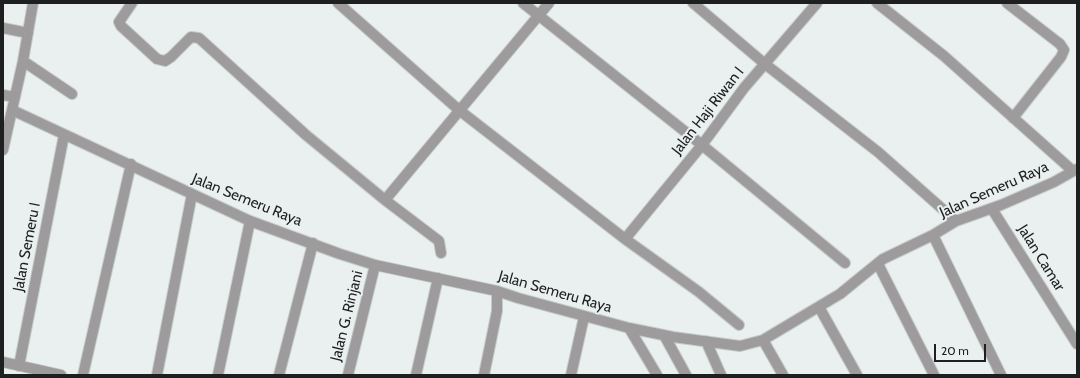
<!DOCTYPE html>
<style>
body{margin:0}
#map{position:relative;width:1080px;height:378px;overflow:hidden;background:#eaefef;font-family:Cabin,sans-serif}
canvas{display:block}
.frame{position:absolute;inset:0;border:4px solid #1e1f1f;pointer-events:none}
.scale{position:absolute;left:934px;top:344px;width:52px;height:18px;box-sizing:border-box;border:2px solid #1e1f1f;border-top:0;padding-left:5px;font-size:12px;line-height:14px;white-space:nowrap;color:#1e1f1f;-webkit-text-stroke:3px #eaefef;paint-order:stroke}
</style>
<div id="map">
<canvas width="1080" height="378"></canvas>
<div class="frame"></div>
<div class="scale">20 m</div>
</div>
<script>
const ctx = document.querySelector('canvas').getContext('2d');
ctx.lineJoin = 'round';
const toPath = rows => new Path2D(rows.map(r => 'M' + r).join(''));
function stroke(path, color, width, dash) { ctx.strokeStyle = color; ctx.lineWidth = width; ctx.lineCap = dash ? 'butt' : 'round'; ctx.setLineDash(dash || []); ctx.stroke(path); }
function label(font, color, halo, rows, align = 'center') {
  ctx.font = font + ' Cabin,sans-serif'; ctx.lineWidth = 4; ctx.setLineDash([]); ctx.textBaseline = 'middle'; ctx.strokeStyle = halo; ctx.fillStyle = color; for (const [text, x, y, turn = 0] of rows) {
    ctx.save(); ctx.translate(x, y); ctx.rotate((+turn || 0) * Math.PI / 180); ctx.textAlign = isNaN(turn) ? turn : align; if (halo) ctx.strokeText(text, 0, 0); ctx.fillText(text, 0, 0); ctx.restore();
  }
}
const minor = toPath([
 [132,3,119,22,121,26,157,59,165,61,171,57,191,37,199,38,306,135,385,200,439,241,441,253],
 [338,3,459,110,625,239,699,292,739,325],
 [523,3,702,145,845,263],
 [693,3,765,64,878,152,956,221],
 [877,3,944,56,1073,171],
 [1007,3,1060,44,1064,50,1061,57,1013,118],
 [3,28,28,33],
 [23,61,72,94],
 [3,95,15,97],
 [12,110,250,221,340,254,375,265,497,291,518,298,629,328,673,337,740,346,763,340,840,294,883,259,933,235,956,221,1001,205,1054,182,1077,169],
 [3,150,23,61,33,3],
 [385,200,549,3],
 [992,209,1077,344],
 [933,235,1001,375],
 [625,239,702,145,744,88,817,3],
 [878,264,934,375],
 [819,307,857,375],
 [629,328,657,375],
 [664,335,686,375],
 [763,340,783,375],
 [706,341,721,375],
 [3,362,61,375],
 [19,366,64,135],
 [83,375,131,164],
 [157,375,192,194],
 [218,375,250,221],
 [279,375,313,243],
 [348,375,375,265],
 [416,375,438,278],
 [484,375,497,311,497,291],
 [571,375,584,317]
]);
stroke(minor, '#c5caca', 12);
stroke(minor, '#9d9b9c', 10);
label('15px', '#1e1f1f', '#eaefef', [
 ["Jalan Haji Riwan I",708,111,-52],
 ["Jalan Semeru Raya",994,190,-24],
 ["Jalan Semeru Raya",247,200,22],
 ["Jalan Semeru I",27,247,-79],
 ["Jalan Camar",1041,258,58],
 ["Jalan Semeru Raya",555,292,16],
 ["Jalan G. Rinjani",347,316,-76]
]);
</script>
